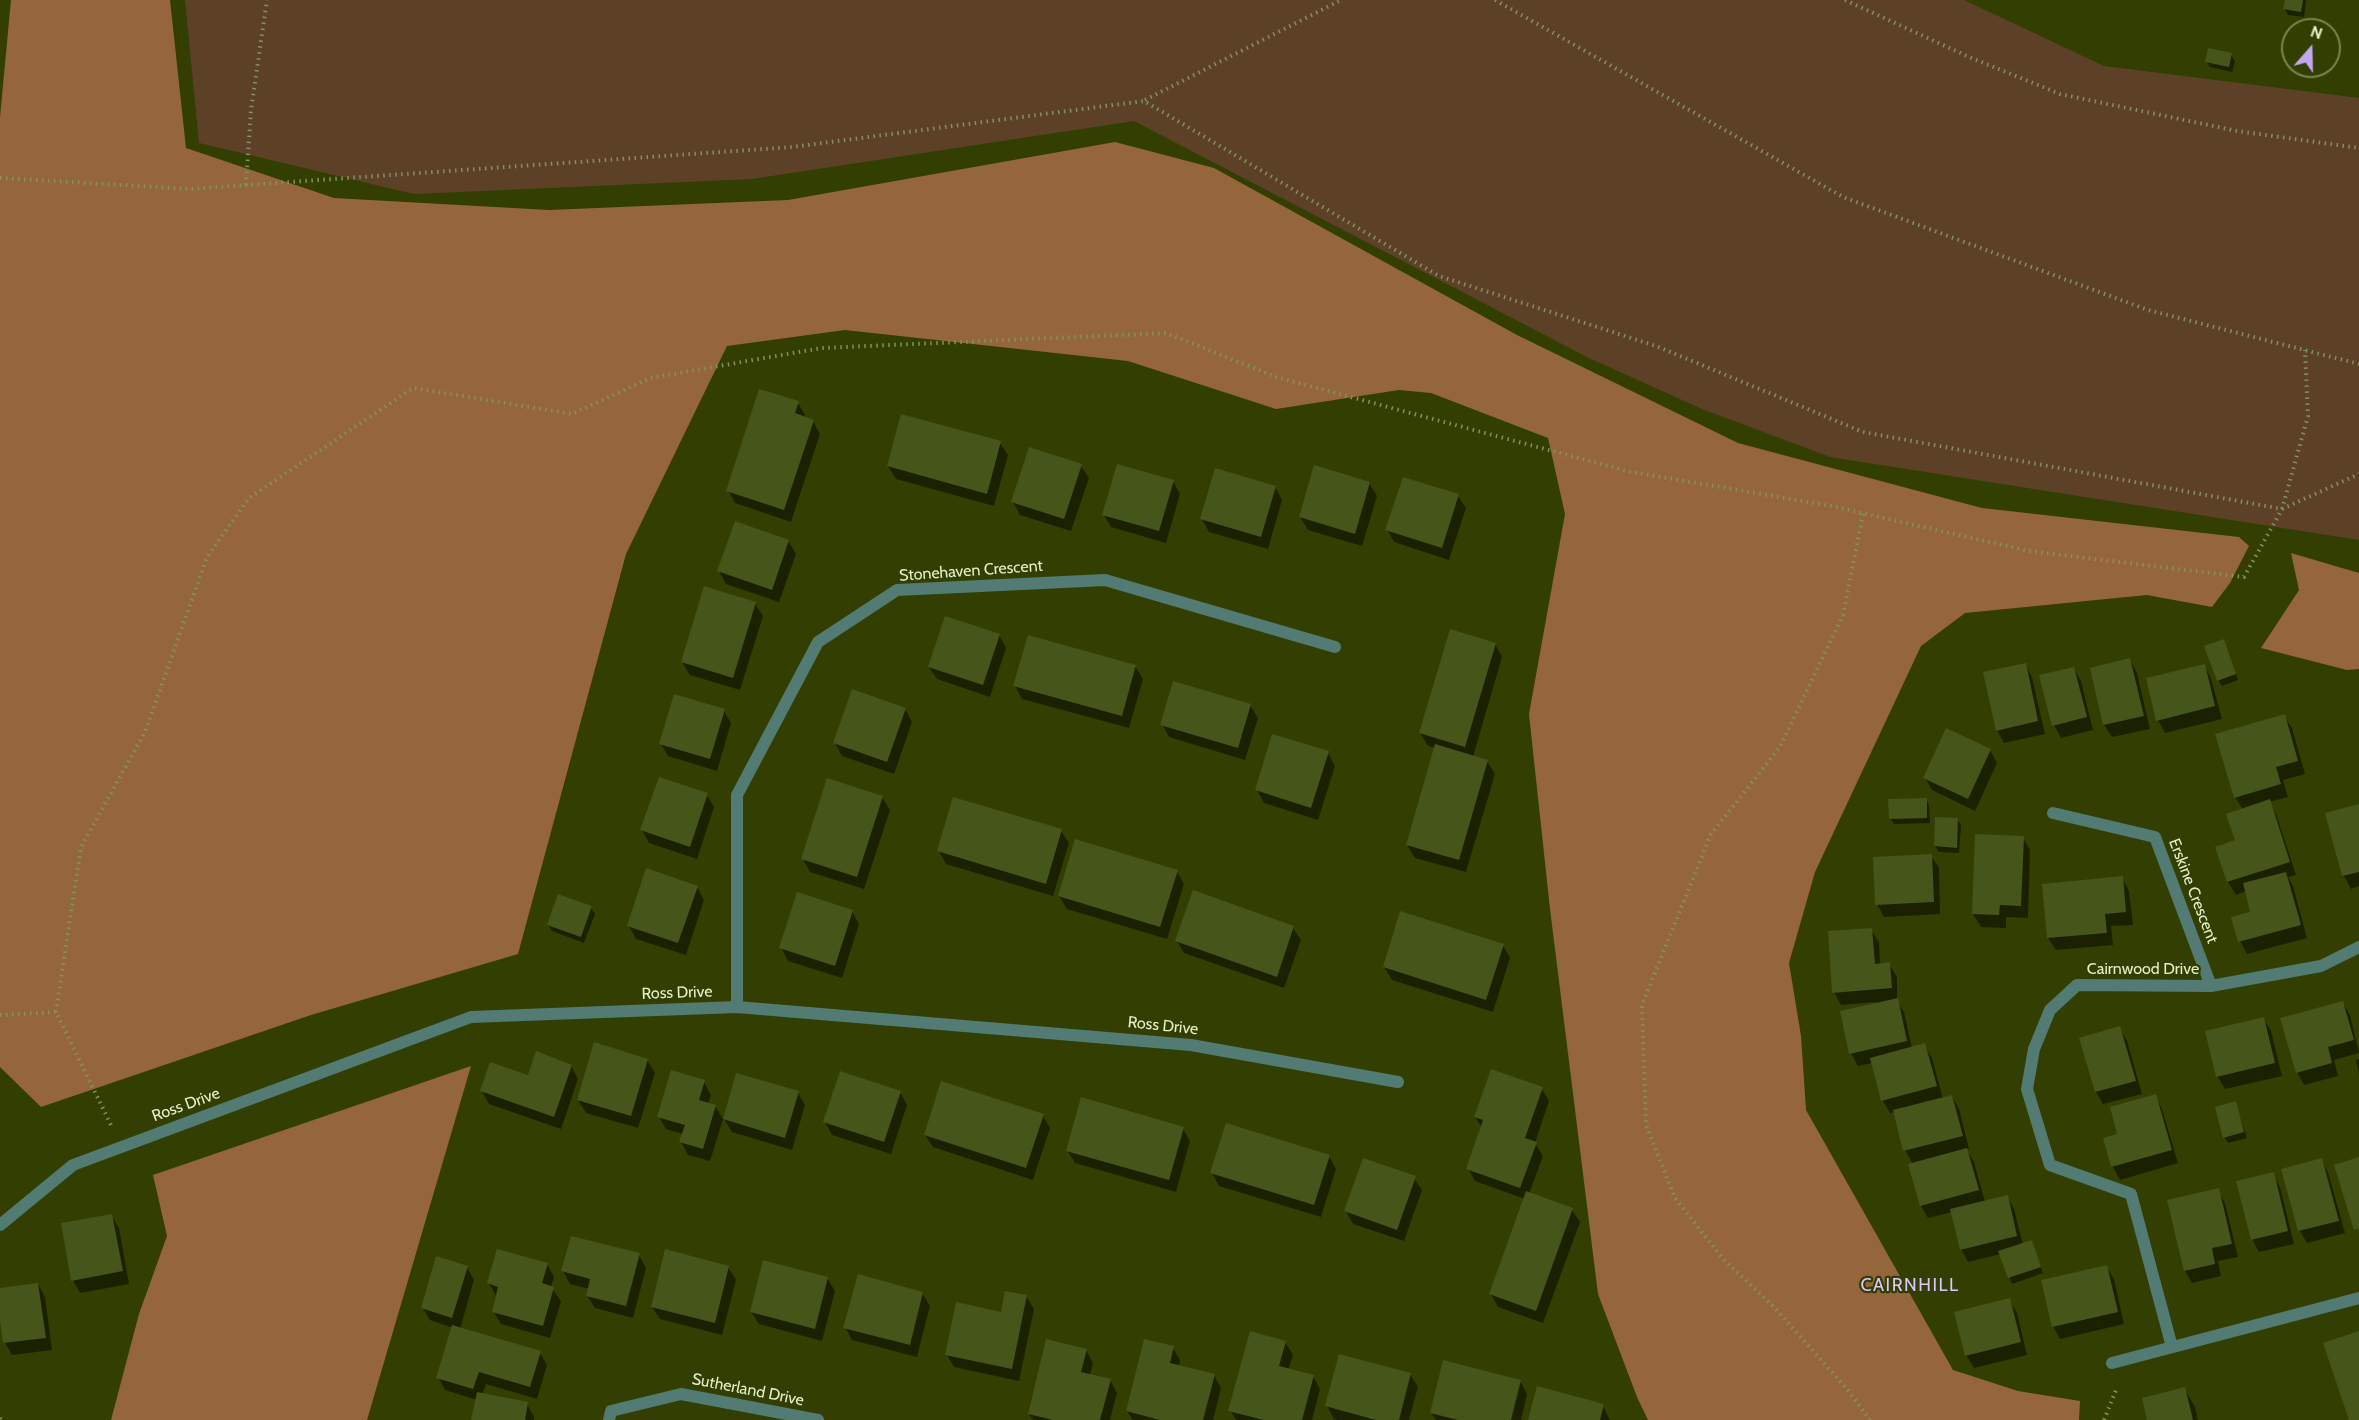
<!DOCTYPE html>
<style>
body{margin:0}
#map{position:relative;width:2359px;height:1420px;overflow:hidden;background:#323f00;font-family:Cabin,sans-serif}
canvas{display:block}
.north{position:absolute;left:2281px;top:18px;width:60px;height:60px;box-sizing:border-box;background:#323f00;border:2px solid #788550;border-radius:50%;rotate:20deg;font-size:16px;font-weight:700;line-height:24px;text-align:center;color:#e2eec8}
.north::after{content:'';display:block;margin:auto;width:21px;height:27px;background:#c4a7f1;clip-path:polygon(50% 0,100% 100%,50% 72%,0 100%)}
</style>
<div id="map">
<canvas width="2359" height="1420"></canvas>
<div class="north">N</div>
</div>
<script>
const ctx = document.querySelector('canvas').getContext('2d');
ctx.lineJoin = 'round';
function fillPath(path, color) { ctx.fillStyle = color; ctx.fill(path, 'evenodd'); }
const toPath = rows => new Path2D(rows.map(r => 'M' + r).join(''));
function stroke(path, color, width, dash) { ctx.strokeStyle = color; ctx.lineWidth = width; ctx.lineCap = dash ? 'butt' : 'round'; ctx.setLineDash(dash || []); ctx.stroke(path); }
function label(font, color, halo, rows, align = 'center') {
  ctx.font = font + ' Cabin,sans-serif'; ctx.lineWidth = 4.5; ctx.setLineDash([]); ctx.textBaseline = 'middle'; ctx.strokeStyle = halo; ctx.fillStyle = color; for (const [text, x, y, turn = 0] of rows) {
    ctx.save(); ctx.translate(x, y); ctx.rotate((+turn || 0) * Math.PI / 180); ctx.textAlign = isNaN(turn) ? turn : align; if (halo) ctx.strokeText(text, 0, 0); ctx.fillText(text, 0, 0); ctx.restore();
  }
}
fillPath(toPath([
 [185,0,1964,0,2104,66,2359,98,2359,540,1830,457,1702,409,1587,357,1134,121,752,179,414,194,199,143]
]), '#5d4127');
fillPath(toPath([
 [11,0,170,0,186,148,334,198,549,210,788,200,1115,142,1214,168,1517,335,1738,443,1982,508,2239,537,2249,546,2230,583,2212,607,2147,595,1965,613,1921,646,1815,872,1789,963,1801,1036,1806,1110,1953,1370,2018,1391,2080,1401,2079,1420,1648,1420,1637,1397,1598,1294,1550,909,1529,714,1565,514,1548,438,1431,393,1399,390,1276,409,1128,361,845,330,727,346,626,554,518,954,311,1015,41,1107,0,1067,0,117],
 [2291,553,2359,573,2359,669,2347,670,2261,648,2299,590],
 [471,1066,367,1420,111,1420,139,1314,167,1236,153,1175]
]), '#95663c');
fillPath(toPath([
 [2286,0,2306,0,2304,17,2288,15,2285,9],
 [2231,55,2235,61,2232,72,2210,67,2206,61],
 [798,403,805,415,804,418,813,421,820,434,791,522,735,503,728,490],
 [1000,443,1008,455,994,506,896,479,888,466],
 [1081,466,1089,478,1071,531,1020,515,1013,502],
 [1173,481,1180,494,1166,543,1111,527,1104,515],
 [1369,483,1377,496,1362,546,1308,530,1300,517],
 [1275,487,1282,500,1268,549,1209,532,1202,519],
 [1458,496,1466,508,1449,560,1394,542,1387,529],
 [788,541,796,554,779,602,726,584,719,571],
 [755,604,763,616,740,690,690,675,682,662],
 [999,635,1006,648,990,697,937,679,929,667],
 [1495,644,1502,657,1473,757,1487,761,1495,774,1466,872,1415,858,1407,845,1436,748,1428,746,1420,733],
 [2226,646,2238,680,2222,686,2218,680],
 [2130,660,2137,673,2150,729,2112,737,2104,725,2092,669],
 [2025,664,2032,677,2045,734,2004,743,1997,730],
 [2204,665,2211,678,2222,719,2165,733,2158,720],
 [1135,666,1143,679,1129,728,1022,699,1015,686],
 [2074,669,2081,681,2093,730,2061,738,2054,725],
 [1250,705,1258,718,1245,760,1169,737,1162,724],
 [905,709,912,722,894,774,842,756,835,743],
 [724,711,731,723,717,771,668,756,661,744],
 [2284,716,2292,728,2305,774,2283,780,2288,797,2269,802,2276,814,2296,875,2288,877,2293,886,2307,938,2247,954,2240,941,2252,913,2246,891,2236,895,2228,882,2217,848,2237,841,2243,810,2235,797],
 [1990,750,1997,763,1975,811,1932,790,1925,778],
 [1328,753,1335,766,1318,820,1264,803,1257,790],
 [707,795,714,807,697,859,649,843,642,830],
 [882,797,890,810,864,889,810,872,803,859],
 [1926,799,1929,805,1930,823,1894,824,1890,818],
 [2359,806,2359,886,2351,889,2344,876,2327,814],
 [1957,819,1961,825,1959,853,1939,852,1935,846],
 [1061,831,1069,843,1053,896,946,864,939,851],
 [2023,838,2030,850,2028,918,2006,917,2006,928,1981,927,1973,914],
 [1931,856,1939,868,1940,914,1884,917,1877,904],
 [1177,871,1184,884,1167,939,1067,909,1059,896],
 [2122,878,2129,891,2133,925,2111,926,2113,945,2056,950,2048,938],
 [697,887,704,900,686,955,636,939,629,926],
 [591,908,595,914,584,943,552,931,548,925],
 [852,911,859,924,842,978,788,961,781,948],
 [1293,928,1301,940,1284,988,1184,953,1177,941],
 [1871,930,1879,942,1880,965,1889,964,1897,977,1897,1001,1904,1012,1912,1048,1924,1045,1932,1058,1943,1099,1952,1096,1959,1109,1969,1149,1966,1149,1974,1162,1985,1202,2007,1196,2014,1209,2023,1245,2031,1242,2043,1273,2012,1284,2001,1254,1968,1262,1961,1249,1952,1212,1928,1218,1921,1206,1913,1164,1905,1150,1895,1112,1890,1113,1883,1101,1872,1063,1858,1066,1851,1053,1876,1002,1841,1005,1834,992],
 [1503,945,1510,958,1493,1012,1392,980,1384,967],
 [2343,1003,2350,1015,2359,1053,2334,1060,2338,1076,2304,1085,2297,1072],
 [2263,1018,2271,1031,2282,1076,2225,1089,2218,1077,2207,1032],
 [2119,1028,2127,1041,2142,1094,2103,1104,2096,1092],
 [2359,1059,2359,1074,2356,1060],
 [647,1060,655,1073,638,1128,586,1113,578,1100],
 [571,1066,578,1079,561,1129,489,1104,482,1091],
 [704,1082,711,1095,708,1104,715,1106,723,1119,710,1161,688,1155,681,1142,683,1134,666,1129,659,1117],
 [1542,1089,1549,1101,1535,1143,1543,1156,1529,1194,1572,1210,1580,1222,1543,1323,1498,1307,1491,1294,1525,1199,1475,1181,1468,1168,1482,1128,1475,1117],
 [900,1092,907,1105,891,1154,832,1135,825,1122],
 [798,1093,805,1105,792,1150,732,1132,724,1119],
 [2155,1096,2162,1109,2178,1163,2120,1180,2113,1167,2105,1139,2119,1135],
 [2235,1103,2247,1138,2228,1143,2224,1137],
 [1043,1116,1050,1128,1033,1180,933,1147,925,1135],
 [1183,1129,1190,1141,1176,1192,1075,1163,1067,1150],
 [1329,1156,1336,1169,1321,1217,1219,1186,1212,1173],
 [2321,1160,2328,1172,2345,1233,2307,1243,2300,1231,2283,1170],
 [2273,1174,2280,1187,2294,1244,2259,1252,2252,1239],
 [1414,1178,1422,1190,1404,1241,1353,1224,1346,1211],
 [2218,1190,2225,1203,2238,1257,2218,1261,2221,1276,2192,1283,2185,1271,2169,1202],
 [111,1215,119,1228,129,1284,80,1293,73,1280],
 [639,1255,646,1268,633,1318,595,1308,587,1296,589,1289,570,1284,563,1271],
 [547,1264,554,1277,551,1287,561,1301,550,1338,501,1324,493,1311,496,1296,489,1283],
 [2106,1266,2114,1279,2124,1324,2060,1339,2053,1326],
 [467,1267,474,1280,460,1329,540,1353,547,1365,537,1399,486,1384,482,1395,527,1404,534,1417,534,1420,472,1420,477,1400,445,1390,438,1377,453,1328,430,1320,422,1307],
 [728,1267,736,1280,722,1335,660,1319,652,1307],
 [827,1278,835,1291,822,1341,759,1324,751,1312],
 [38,1284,45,1297,52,1350,12,1355,5,1343,0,1309,0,1289],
 [922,1293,930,1306,917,1357,852,1340,845,1327],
 [1026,1296,1034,1309,1019,1381,954,1367,947,1355],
 [2009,1300,2017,1313,2027,1355,1974,1368,1966,1355],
 [1285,1342,1293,1355,1288,1370,1313,1376,1320,1389,1312,1420,1236,1420,1230,1410],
 [1173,1348,1180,1360,1179,1366,1214,1375,1221,1388,1213,1420,1133,1420,1127,1411],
 [1086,1350,1093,1363,1090,1375,1110,1380,1117,1393,1110,1420,1033,1420,1029,1414],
 [1410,1374,1418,1387,1409,1420,1338,1420,1334,1419,1327,1406],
 [1520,1381,1527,1394,1521,1420,1436,1420,1431,1413],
 [2184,1388,2195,1407,2198,1420,2149,1420],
 [1603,1406,1610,1420,1529,1420]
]), '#0007');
fillPath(toPath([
 [2285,0,2303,0,2301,12,2283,9],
 [2208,48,2232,53,2229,67,2205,62],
 [759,389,799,401,795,413,814,420,784,510,726,491],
 [901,414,1001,441,987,494,887,466],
 [1029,447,1082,464,1064,519,1011,502],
 [1117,464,1174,480,1159,531,1102,515],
 [1314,465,1370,482,1355,534,1299,517],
 [1215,468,1276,486,1261,537,1200,519],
 [1403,477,1459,494,1442,548,1385,530],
 [735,521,789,540,772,590,717,571],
 [704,586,756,602,733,678,681,662],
 [945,616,1000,634,983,685,928,667],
 [1450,629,1496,643,1465,747,1419,733],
 [1028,635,1136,665,1122,716,1013,686],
 [2224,639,2236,674,2217,681,2204,646],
 [2130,658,2144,716,2103,725,2090,668],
 [2026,663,2038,721,1996,731,1983,672],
 [2205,664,2215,706,2156,721,2146,678],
 [2074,667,2087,717,2052,726,2039,675],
 [1173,681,1251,704,1238,748,1160,725],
 [852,689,906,708,887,762,833,743],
 [674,694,725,709,710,759,659,744],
 [2285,714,2298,761,2276,767,2281,784,2234,798,2215,734],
 [1946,728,1991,749,1968,799,1923,778],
 [1272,734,1329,751,1311,808,1255,790],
 [1435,744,1488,760,1459,860,1406,845],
 [659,777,708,793,690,847,640,830],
 [827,778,883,796,857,877,801,859],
 [953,797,1062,829,1046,884,937,851],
 [1927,798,1927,818,1889,819,1888,799],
 [2270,799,2290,862,2227,882,2215,847,2235,840,2226,814],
 [2359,804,2359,872,2342,876,2325,813],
 [1935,817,1958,818,1957,848,1934,846],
 [1975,834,2024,836,2021,906,2000,905,1999,915,1972,914],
 [1075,839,1178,870,1160,927,1058,896],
 [1932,854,1934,902,1875,905,1873,857],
 [646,868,698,886,678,943,627,926],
 [2286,872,2301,925,2238,942,2231,917,2250,912,2243,883],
 [2123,876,2126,912,2105,914,2107,933,2047,938,2042,884],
 [1193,890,1294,926,1277,977,1175,941],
 [797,892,853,910,835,966,779,948],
 [558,894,592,906,581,937,547,925],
 [1400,911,1504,944,1486,1000,1383,967],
 [1872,928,1875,964,1890,962,1892,988,1832,993,1828,931],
 [1898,998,1907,1041,1849,1054,1840,1011],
 [2343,1001,2354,1040,2328,1047,2332,1063,2296,1073,2280,1018],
 [2264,1017,2275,1063,2216,1077,2205,1031],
 [2120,1026,2136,1081,2095,1092,2079,1038],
 [594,1042,648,1059,631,1116,577,1100],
 [1925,1043,1937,1086,1881,1101,1870,1058],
 [536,1051,572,1065,554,1117,480,1091,490,1062,528,1075],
 [1491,1069,1543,1087,1525,1138,1537,1142,1520,1188,1466,1169,1483,1120,1474,1117],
 [671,1070,705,1080,699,1100,716,1105,703,1149,679,1142,685,1125,657,1117],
 [840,1071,901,1091,884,1142,823,1122],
 [736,1073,799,1091,785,1138,723,1119],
 [941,1081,1044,1114,1026,1168,924,1135],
 [2156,1094,2172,1150,2111,1167,2103,1138,2117,1134,2110,1107],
 [1952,1095,1963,1136,1903,1151,1893,1110],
 [1081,1097,1184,1127,1169,1180,1066,1151],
 [2236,1101,2244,1132,2223,1138,2215,1107],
 [1226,1123,1330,1155,1314,1205,1210,1173],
 [1967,1148,1979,1190,1920,1206,1908,1164],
 [2359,1157,2359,1229,2354,1230,2334,1165],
 [1363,1158,1416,1176,1397,1230,1344,1211],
 [2322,1158,2339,1221,2298,1231,2281,1169],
 [2274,1172,2288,1231,2251,1240,2236,1181],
 [2219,1188,2232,1244,2212,1248,2215,1264,2184,1271,2167,1200],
 [1526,1191,1573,1208,1536,1311,1489,1294],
 [2008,1195,2017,1236,1960,1250,1950,1209],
 [112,1214,123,1271,71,1281,61,1223],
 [571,1236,640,1253,626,1306,586,1296,590,1279,561,1271],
 [2032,1240,2041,1267,2008,1278,1998,1251],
 [497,1249,548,1263,542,1283,554,1287,543,1326,492,1312,498,1287,487,1283],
 [665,1249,729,1266,715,1323,651,1307],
 [436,1256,468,1266,452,1318,421,1308],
 [763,1260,828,1277,815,1329,750,1312],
 [2107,1265,2118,1312,2052,1327,2041,1280],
 [858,1274,923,1292,910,1345,843,1328],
 [38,1283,46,1338,3,1343,0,1320,0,1288],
 [1005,1291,1027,1295,1012,1369,945,1355,956,1302,1001,1312],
 [2010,1298,2021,1342,1965,1356,1954,1312],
 [452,1325,541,1351,530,1387,479,1372,473,1389,436,1378],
 [1250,1331,1286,1341,1279,1366,1314,1375,1302,1420,1264,1420,1228,1411],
 [2359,1331,2359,1420,2349,1420,2323,1343],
 [1046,1339,1087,1349,1081,1372,1111,1379,1100,1420,1053,1420,1028,1414],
 [1144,1339,1174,1346,1170,1363,1215,1374,1203,1420,1160,1420,1126,1411],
 [1339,1354,1411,1373,1399,1420,1376,1420,1325,1406],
 [1443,1360,1521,1380,1511,1420,1458,1420,1430,1413],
 [1537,1386,1604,1404,1600,1420,1528,1420],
 [2185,1387,2193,1420,2147,1420,2142,1398],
 [477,1392,528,1402,525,1420,471,1420]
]), '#46551a');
stroke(toPath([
 [1495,0,1843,197,2148,310,2359,364],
 [1845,0,1969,57,2060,94,2237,131,2359,148],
 [1145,100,1341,0],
 [0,178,190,189,792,147,1144,101,1439,276,1656,346,1863,432,2282,509,2359,474],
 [246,185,251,110,267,0],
 [1863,514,1843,615,1780,747,1711,834,1642,1005,1646,1125,1675,1198,1724,1260,1773,1306,1847,1389,1870,1420],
 [56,1012,81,847,145,732,207,557,249,498,413,388,572,414,650,378,822,348,1166,333,1276,377,1627,471,1831,506,2029,551,2244,577,2282,509,2308,416,2305,350],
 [0,1015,56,1012,111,1125],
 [0,1418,1,1420],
 [2104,1420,2116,1390]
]), '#85915e', 4, [1.5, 4.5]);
stroke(toPath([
 [2053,813,2155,837,2211,986],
 [737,1007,737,795,818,642,897,590,1105,580,1335,647],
 [0,1225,73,1165,471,1017,737,1007,1191,1045,1398,1082],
 [2172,1347,2131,1194,2050,1165,2027,1089,2034,1049,2050,1010,2077,985,2211,986,2321,966,2359,947],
 [2112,1363,2359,1298],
 [609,1420,611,1411,681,1394,818,1420]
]), '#527b74', 12);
label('16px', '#e2eec8', '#323f00', [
 ["Stonehaven Crescent",971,571,-4],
 ["Erskine Crescent",2193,891,69],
 ["Cairnwood Drive",2143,969],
 ["Ross Drive",677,993,-2],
 ["Ross Drive",1163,1026,6],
 ["Ross Drive",186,1105,-20],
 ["Sutherland Drive",748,1390,11]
]);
ctx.letterSpacing = '1.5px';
label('18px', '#dcc6ff', '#323f00', [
 ["CAIRNHILL",1910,1286]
]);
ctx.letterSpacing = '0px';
</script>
